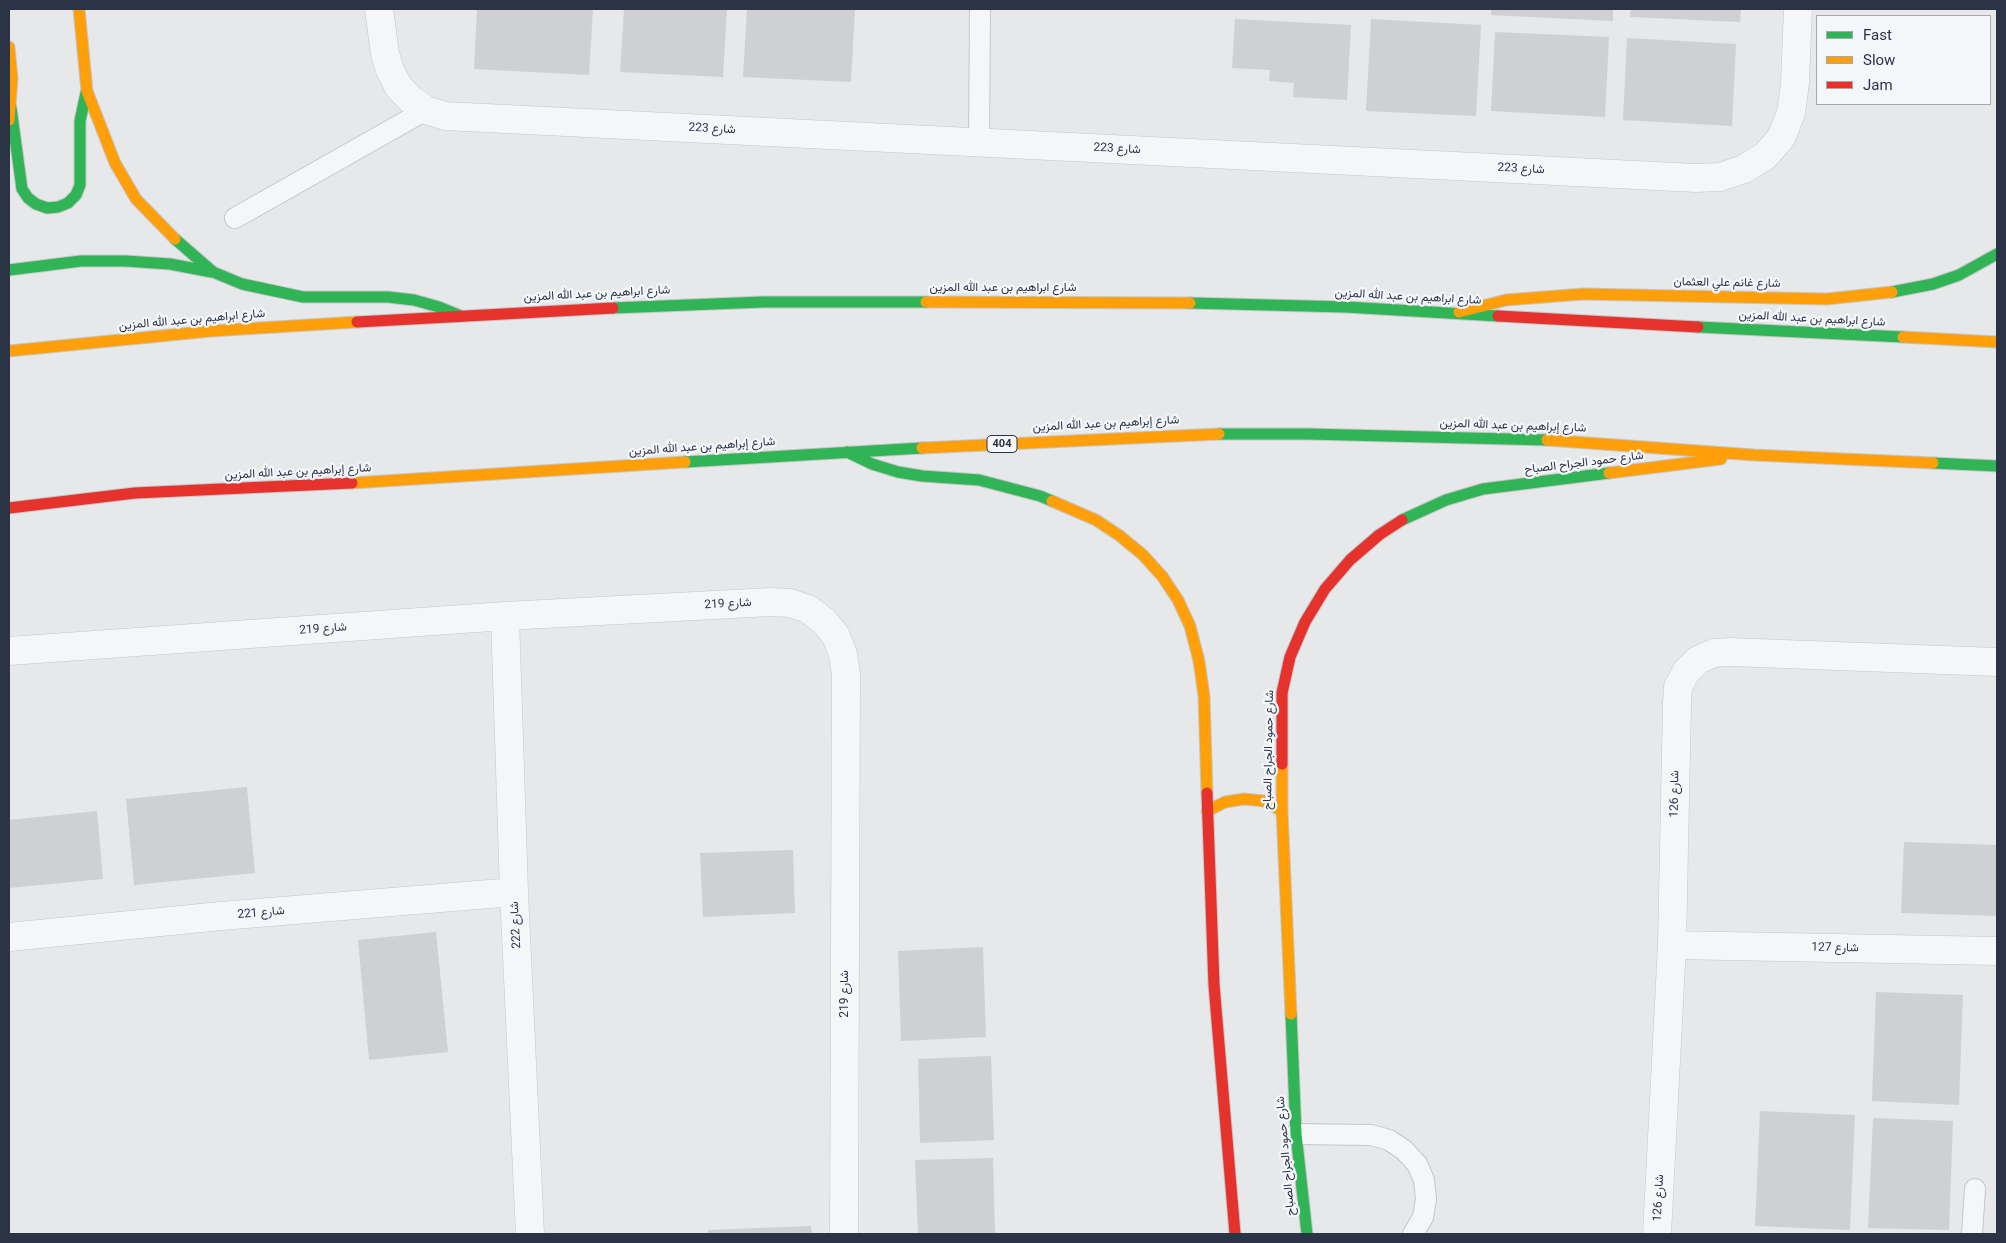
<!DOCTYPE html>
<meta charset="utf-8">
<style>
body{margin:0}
#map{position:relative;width:2006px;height:1243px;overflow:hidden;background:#e6e8ea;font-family:Roboto,sans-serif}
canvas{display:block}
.frame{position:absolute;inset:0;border:10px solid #2b3445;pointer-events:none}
.legend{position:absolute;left:1816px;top:15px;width:175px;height:90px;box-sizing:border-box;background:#f4f6f9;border:1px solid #a4a8b1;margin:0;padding:6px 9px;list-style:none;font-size:15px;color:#2b3445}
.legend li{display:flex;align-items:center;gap:10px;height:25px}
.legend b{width:25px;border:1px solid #a4a8b1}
</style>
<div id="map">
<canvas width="2006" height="1243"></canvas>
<div class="frame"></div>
<ul class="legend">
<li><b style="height:6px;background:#30b455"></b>Fast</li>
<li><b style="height:6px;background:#ff9f0a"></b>Slow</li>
<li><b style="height:6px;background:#e5322d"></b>Jam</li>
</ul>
</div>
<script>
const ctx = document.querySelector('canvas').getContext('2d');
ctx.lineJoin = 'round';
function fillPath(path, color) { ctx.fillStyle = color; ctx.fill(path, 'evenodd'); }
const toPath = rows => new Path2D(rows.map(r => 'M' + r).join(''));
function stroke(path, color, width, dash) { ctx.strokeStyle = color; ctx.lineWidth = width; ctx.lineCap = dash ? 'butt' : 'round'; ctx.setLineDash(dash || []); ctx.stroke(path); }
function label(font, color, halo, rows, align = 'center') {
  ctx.font = font + ' Roboto,Vazirmatn,sans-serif'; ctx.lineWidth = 4.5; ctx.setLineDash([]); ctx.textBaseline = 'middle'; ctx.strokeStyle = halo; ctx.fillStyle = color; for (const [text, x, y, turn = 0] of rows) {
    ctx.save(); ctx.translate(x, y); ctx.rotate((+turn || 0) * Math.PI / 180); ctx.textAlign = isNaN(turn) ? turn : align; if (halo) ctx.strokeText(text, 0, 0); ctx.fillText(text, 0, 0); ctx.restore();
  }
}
fillPath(toPath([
 [477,9,593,9,589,75,474,69],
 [624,9,727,9,723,77,620,72],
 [747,9,855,9,851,82,743,77],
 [1491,9,1613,9,1613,21,1491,15],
 [1631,9,1741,9,1740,22,1630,17],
 [1235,19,1351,25,1347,100,1293,97,1294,83,1269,81,1270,70,1232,68],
 [1371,19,1481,25,1476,116,1366,111],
 [1495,32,1609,37,1605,117,1491,111],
 [1627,38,1736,44,1732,126,1623,120],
 [247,787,255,873,134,885,126,799],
 [97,811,103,879,9,888,9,820],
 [1904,842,1997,845,1997,916,1901,913],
 [793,850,795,913,703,917,700,853],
 [436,932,448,1052,369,1060,358,940],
 [983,947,986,1037,901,1041,898,951],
 [1876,992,1963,995,1959,1105,1872,1101],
 [991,1056,994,1140,920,1143,918,1059],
 [1760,1111,1855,1115,1850,1230,1755,1226],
 [1873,1118,1953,1121,1949,1230,1868,1228],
 [993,1158,995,1234,918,1234,915,1160],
 [811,1226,812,1234,708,1234,708,1230]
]), '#ced0d3');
const lane = toPath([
 [979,142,980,9],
 [235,218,426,110],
 [1296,1134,1371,1135,1389,1140,1404,1150,1417,1164,1424,1180,1426,1199,1423,1217,1413,1234],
 [1972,1234,1975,1189]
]);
const street = toPath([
 [379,9,385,54,390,70,398,86,409,98,426,110,445,116,1696,178,1720,177,1744,169,1765,156,1781,138,1791,113,1795,83,1798,9],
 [505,616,514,892,530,1234],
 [9,651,505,616,771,602,790,603,808,609,824,621,836,636,843,654,846,674,844,1234],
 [9,937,221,916,514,892],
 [1672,945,1997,951],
 [1657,1234,1672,945,1677,704,1678,687,1686,672,1698,660,1714,653,1730,652,1997,662]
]);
const fast = toPath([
 [11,108,22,189,28,198,36,204,47,208,58,207,68,203,76,195,80,185,80,121,86,93],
 [175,239,213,272,242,284,303,297,388,297,414,300,439,307,461,316],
 [9,270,81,261,125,261,170,264,212,272],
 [1892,292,1933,284,1959,275,1997,254],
 [1190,303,1346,307,1498,316],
 [613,308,763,302,926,302],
 [1698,327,1903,337],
 [1219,434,1308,434,1547,440],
 [847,452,872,464,898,472,922,476,979,480,1040,496,1052,501],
 [685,462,922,448],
 [1933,463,1997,466],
 [1402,520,1446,500,1483,489,1609,473],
 [1291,1014,1296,1134,1307,1234]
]);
const slow = toPath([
 [79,9,87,91,115,163,136,199,175,239],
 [9,47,12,78,9,120],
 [926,302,1190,303],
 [1459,312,1506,300,1583,294,1827,299,1892,292],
 [1903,337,1997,342],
 [9,351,211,331,357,322],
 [1547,440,1754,455,1933,463],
 [922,448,1219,434],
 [1609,473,1721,459],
 [352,483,685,462],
 [1052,501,1096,520,1120,536,1143,555,1162,576,1178,600,1190,626,1199,661,1204,696,1207,793],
 [1282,764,1282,811,1291,1014],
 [1207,811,1225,802,1244,799,1264,801,1282,811]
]);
const jam = toPath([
 [1498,316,1698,327],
 [357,322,613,308],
 [9,508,135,493,352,483],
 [1282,764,1282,693,1290,657,1305,622,1325,589,1350,560,1379,535,1402,520],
 [1207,793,1214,985,1235,1234]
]);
stroke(lane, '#c4c6c8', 22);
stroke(street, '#c4c6c8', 29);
stroke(fast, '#c4c6c8', 13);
stroke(slow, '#c4c6c8', 13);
stroke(jam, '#c4c6c8', 13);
stroke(lane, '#f5f6f7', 20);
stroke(street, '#f5f6f7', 28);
stroke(fast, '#30b455', 11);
stroke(slow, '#ff9f0a', 11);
stroke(jam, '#e5322d', 11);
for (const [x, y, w] of [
 [1002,444,30]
]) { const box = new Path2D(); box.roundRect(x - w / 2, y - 8.5, w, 17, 4); ctx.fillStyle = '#f4f6f9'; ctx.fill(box); stroke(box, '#2b3445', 1); }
label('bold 11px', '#2b3445', null, [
 ["404",1002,444]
]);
label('12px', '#2b3445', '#f4f6f9', [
 ["شارع 223",712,129,3],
 ["شارع 223",1117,149,3],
 ["شارع 223",1521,169,3],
 ["شارع غانم علي العثمان",1727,283,1],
 ["شارع ابراهيم بن عبد الله المزين",1003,288],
 ["شارع ابراهيم بن عبد الله المزين",597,294,-3],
 ["شارع ابراهيم بن عبد الله المزين",1408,297,3],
 ["شارع ابراهيم بن عبد الله المزين",1812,319,3],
 ["شارع ابراهيم بن عبد الله المزين",192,320,-5],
 ["شارع إبراهيم بن عبد الله المزين",1106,424,-3],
 ["شارع إبراهيم بن عبد الله المزين",1513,426,2],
 ["شارع إبراهيم بن عبد الله المزين",702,447,-4],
 ["شارع حمود الجراح الصباح",1584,463,-7],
 ["شارع إبراهيم بن عبد الله المزين",298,472,-3],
 ["شارع 219",728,604,-3],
 ["شارع 219",323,629,-4],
 ["شارع حمود الجراح الصباح",1269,750,-89],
 ["شارع 126",1675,794,-89],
 ["شارع 221",261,913,-5],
 ["شارع 222",516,925,-93],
 ["شارع 127",1835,948,1],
 ["شارع 219",845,994,-90],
 ["شارع حمود الجراح الصباح",1286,1156,-95],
 ["شارع 126",1659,1198,-87]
]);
</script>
